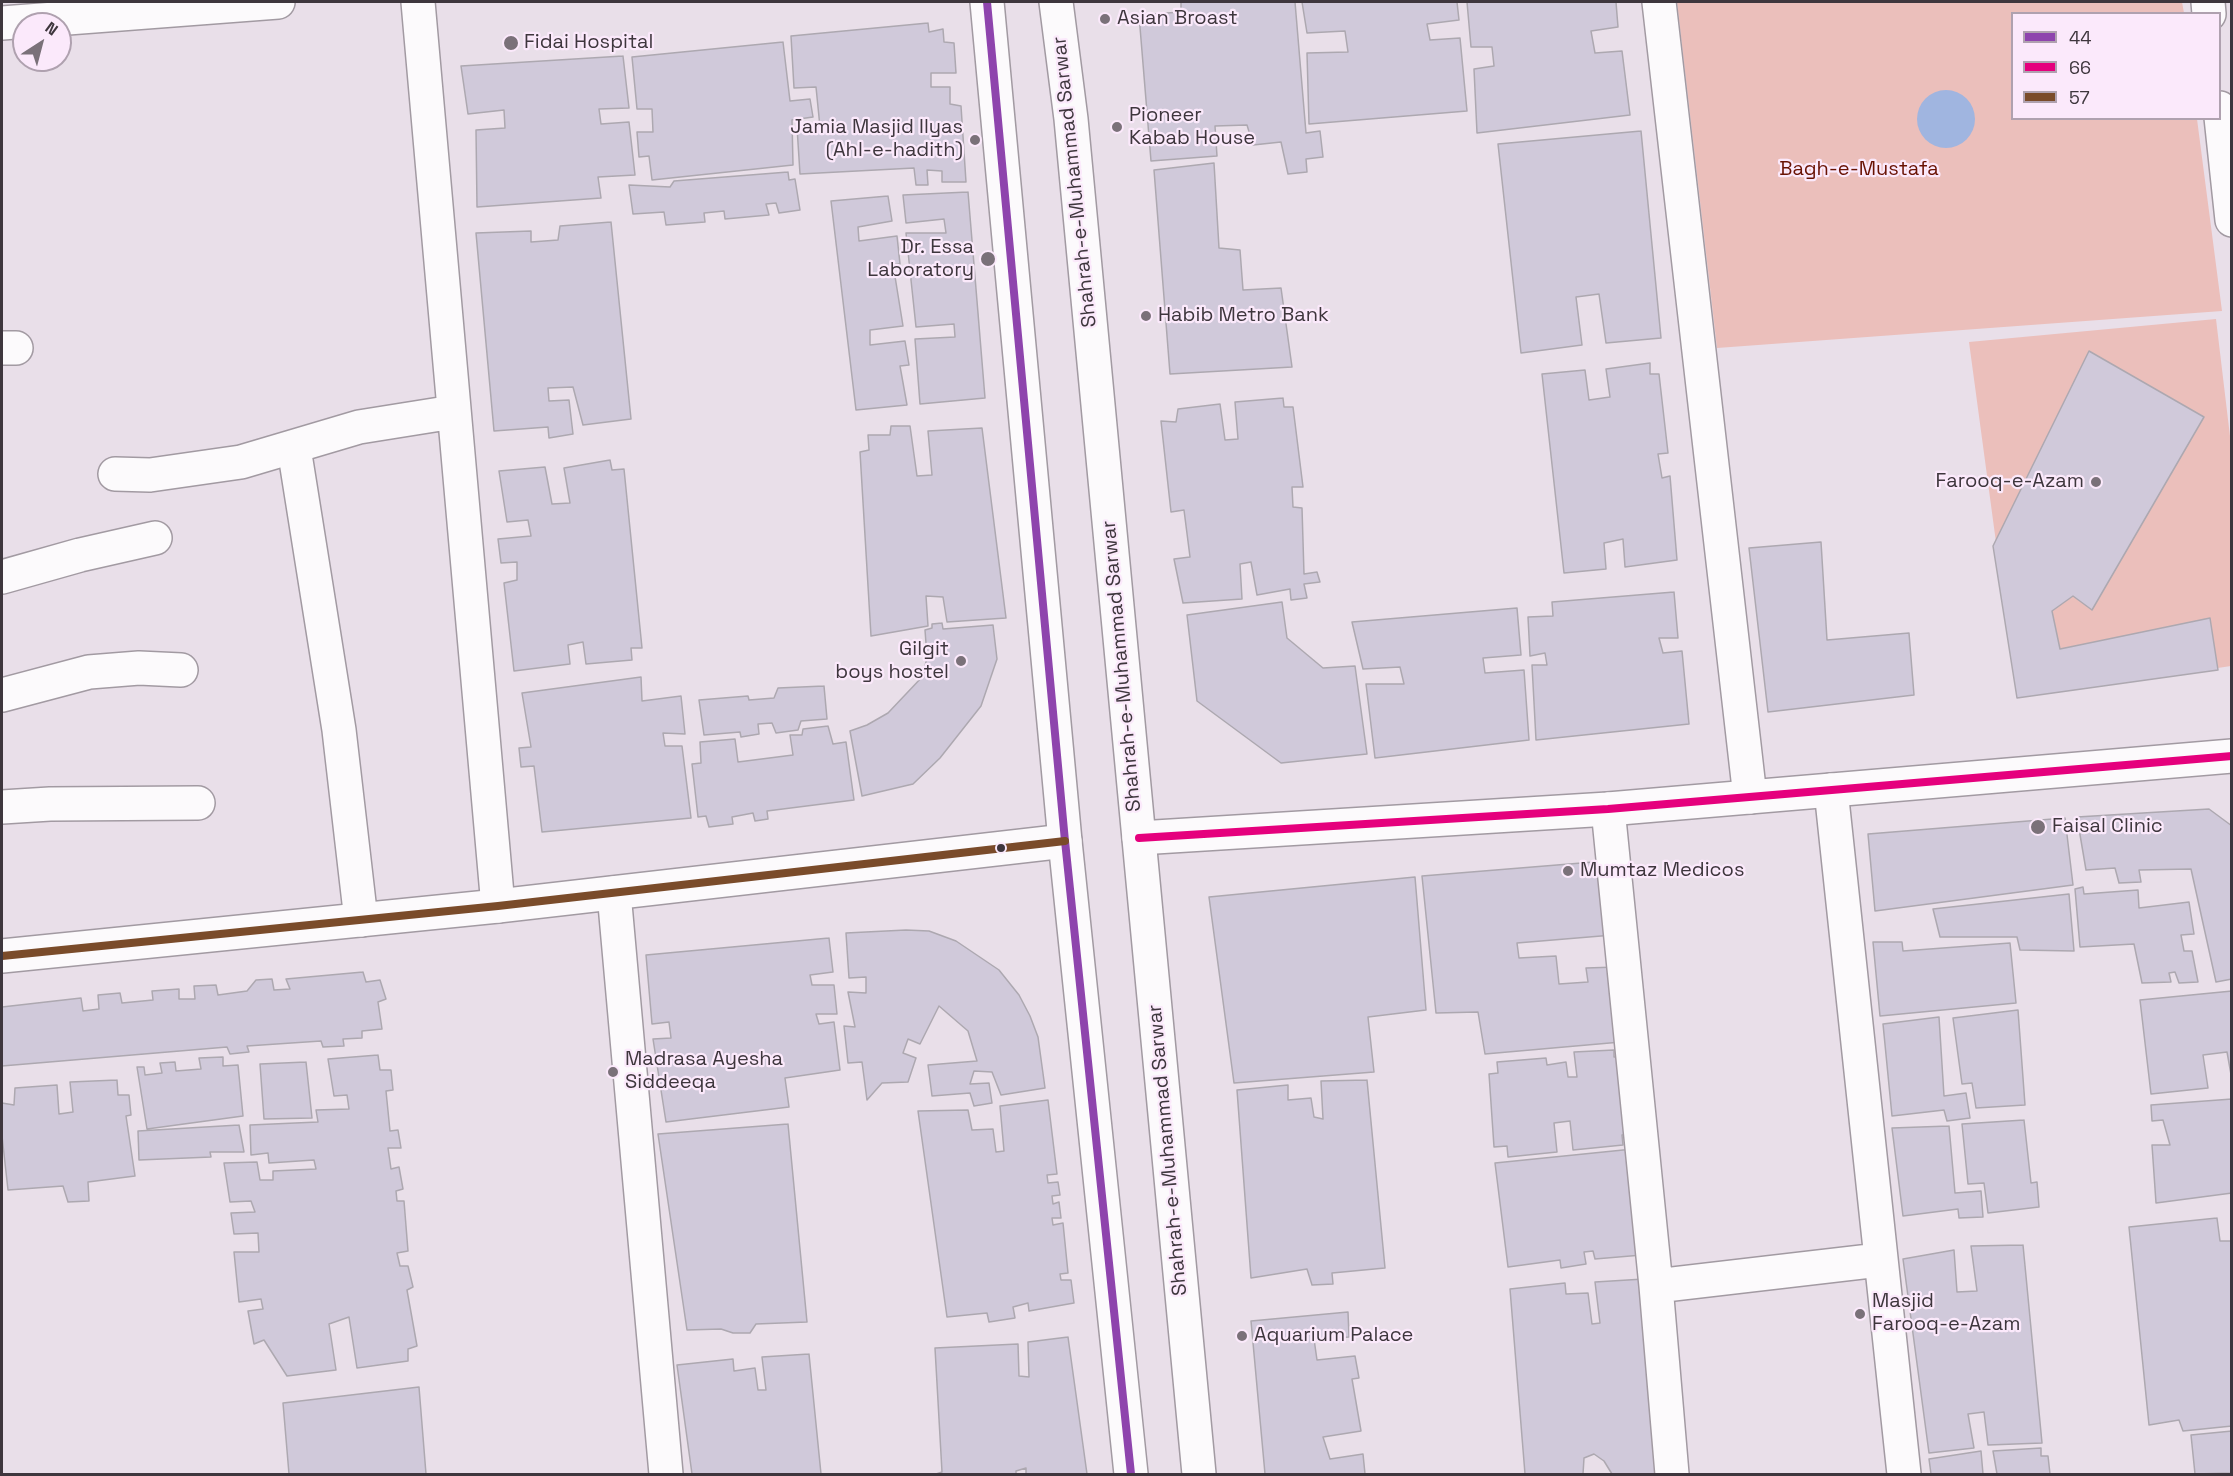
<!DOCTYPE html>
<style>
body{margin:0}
#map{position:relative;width:2233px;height:1476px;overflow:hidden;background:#e9dfe9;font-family:"Space Grotesk",sans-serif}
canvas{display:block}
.frame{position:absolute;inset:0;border:3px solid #3e363d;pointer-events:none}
.legend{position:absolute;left:2011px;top:12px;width:210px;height:108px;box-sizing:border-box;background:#fbe9fb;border:2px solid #afa1af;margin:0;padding:8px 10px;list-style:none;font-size:18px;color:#3e363d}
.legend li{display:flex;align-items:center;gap:12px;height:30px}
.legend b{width:30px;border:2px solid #afa1af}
.north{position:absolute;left:12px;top:12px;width:60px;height:60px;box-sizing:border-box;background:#fbe9fb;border:2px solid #afa1af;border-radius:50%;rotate:36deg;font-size:16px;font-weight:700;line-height:24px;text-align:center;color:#3e363d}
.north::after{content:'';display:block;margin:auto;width:21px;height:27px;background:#7a7179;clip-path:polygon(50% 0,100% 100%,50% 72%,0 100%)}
</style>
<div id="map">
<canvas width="2233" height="1476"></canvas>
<div class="frame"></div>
<ul class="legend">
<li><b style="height:8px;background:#8e44ad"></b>44</li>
<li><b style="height:8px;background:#e5007d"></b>66</li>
<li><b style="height:8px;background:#7a4b2a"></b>57</li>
</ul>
<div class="north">N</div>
</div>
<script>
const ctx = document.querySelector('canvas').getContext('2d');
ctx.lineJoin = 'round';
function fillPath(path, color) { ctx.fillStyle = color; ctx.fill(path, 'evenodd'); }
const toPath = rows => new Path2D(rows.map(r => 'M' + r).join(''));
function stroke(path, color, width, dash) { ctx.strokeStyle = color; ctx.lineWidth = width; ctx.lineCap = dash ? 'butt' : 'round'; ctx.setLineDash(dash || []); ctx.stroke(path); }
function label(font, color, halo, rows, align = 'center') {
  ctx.font = font + ' "Space Grotesk",sans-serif'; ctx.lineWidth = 4.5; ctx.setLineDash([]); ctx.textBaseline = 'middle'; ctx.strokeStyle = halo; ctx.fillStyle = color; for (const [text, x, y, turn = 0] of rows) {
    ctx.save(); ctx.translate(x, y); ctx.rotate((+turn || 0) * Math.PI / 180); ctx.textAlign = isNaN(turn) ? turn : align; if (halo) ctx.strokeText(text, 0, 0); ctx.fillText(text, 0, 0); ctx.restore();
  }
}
fillPath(toPath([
 [1677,2,2182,2,2184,13,2012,14,2012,118,2197,119,2222,311,1717,348],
 [2216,319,2232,453,2231,666,2017,698,1969,342]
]), '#ebbfbb');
fillPath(toPath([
 '1917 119a29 29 0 1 1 58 0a29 29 0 1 1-58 0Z'
]), '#a0b5e0');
const building = toPath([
 [1181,2,1295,2,1306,133,1320,131,1323,157,1306,159,1307,172,1288,174,1281,142,1253,145,1247,125,1215,126,1217,156,1151,161,1139,15,1181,12,1181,2],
 [1302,2,1457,2,1459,20,1427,24,1430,40,1460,38,1467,111,1309,124,1307,53,1348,52,1345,31,1307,33,1302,2],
 [1467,2,1616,2,1618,27,1591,31,1595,53,1622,51,1630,115,1477,133,1474,69,1494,66,1492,47,1471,47,1467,2],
 [928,23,929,32,943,29,944,42,954,43,956,73,931,73,931,87,950,87,950,104,961,106,966,182,942,182,942,171,927,170,928,185,916,185,914,168,800,174,797,127,820,127,816,87,794,88,791,36,928,23],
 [783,42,790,101,810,99,813,117,792,120,793,165,652,180,649,156,639,157,637,132,653,132,652,109,637,109,632,57,783,42],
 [623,56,629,108,599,109,601,124,629,122,635,175,598,177,601,198,477,207,476,130,505,128,504,110,468,114,461,66,623,56],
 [1641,131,1661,338,1606,343,1599,294,1576,297,1582,345,1521,353,1498,144,1641,131],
 [1214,163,1219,248,1240,250,1243,290,1281,288,1292,367,1170,374,1154,170,1214,163],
 [788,172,789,180,795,179,800,210,779,213,776,203,766,204,769,215,725,219,724,211,704,213,705,222,666,225,664,212,633,214,629,185,670,187,674,181,788,172],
 [968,192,985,398,920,404,915,339,955,337,954,324,916,327,906,233,946,233,944,219,906,223,903,195,968,192],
 [888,196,892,221,858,227,859,241,897,236,900,264,893,264,903,326,870,330,870,345,905,341,909,365,900,366,907,405,856,410,831,201,888,196],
 [611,222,631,419,583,425,573,387,548,388,549,401,569,400,573,434,549,438,548,427,494,431,476,233,531,231,531,242,558,240,560,226,611,222],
 [2089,351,2204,417,2092,610,2073,596,2052,611,2060,649,2210,618,2218,670,2017,698,1993,546,2089,351],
 [1650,363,1650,374,1659,374,1668,453,1658,454,1662,478,1670,476,1677,560,1625,567,1623,539,1604,543,1606,569,1564,573,1542,374,1585,370,1589,400,1610,397,1606,369,1650,363],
 [1283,398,1284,407,1293,407,1303,487,1292,487,1293,507,1302,508,1304,574,1317,572,1320,582,1304,584,1307,598,1291,600,1290,589,1257,595,1251,562,1240,564,1242,599,1183,603,1174,559,1190,557,1184,510,1171,512,1161,421,1176,422,1178,409,1220,404,1225,440,1238,439,1235,402,1283,398],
 [891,426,910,426,917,476,932,475,928,431,982,428,1006,618,947,622,943,597,926,596,928,626,871,636,860,452,869,450,868,435,890,435,891,426],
 [610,460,612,470,624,469,642,648,631,648,632,660,586,664,583,642,568,645,570,664,514,671,504,583,517,580,517,562,501,563,498,539,531,536,528,520,507,522,499,471,545,467,552,504,570,503,564,468,610,460],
 [1821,542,1827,640,1909,633,1914,695,1768,712,1749,548,1821,542],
 [1674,592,1678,638,1659,638,1663,653,1682,651,1689,724,1536,740,1532,665,1547,665,1545,653,1530,656,1528,617,1553,616,1552,602,1674,592],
 [1282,602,1287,638,1323,668,1355,666,1367,754,1281,763,1197,701,1187,615,1282,602],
 [1517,608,1521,655,1483,658,1485,673,1524,670,1529,740,1375,758,1366,684,1404,684,1400,667,1363,669,1352,622,1517,608],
 [942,623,943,629,993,625,997,659,981,706,940,758,913,784,862,796,850,731,867,725,888,713,923,676,927,657,925,630,932,628,932,624,942,623],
 [641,677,642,701,681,696,685,734,663,733,665,746,682,746,691,818,542,832,534,766,521,767,519,748,531,747,522,693,641,677],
 [824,686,827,719,801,721,798,730,776,733,772,723,758,724,759,734,741,737,740,732,704,735,699,700,748,696,749,700,774,698,778,688,824,686],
 [828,726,833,744,846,742,854,800,767,811,768,819,755,821,753,813,732,817,733,824,709,827,706,816,698,817,692,764,701,763,700,742,735,739,738,762,793,755,790,735,802,735,803,729,828,726],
 [2209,809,2232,826,2232,979,2216,982,2191,869,2139,870,2141,882,2119,883,2115,868,2086,870,2077,817,2209,809],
 [2065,818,2073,885,1875,911,1868,834,2065,818],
 [1606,861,1613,935,1517,943,1519,958,1556,956,1559,984,1588,982,1586,968,1617,967,1621,1042,1485,1054,1478,1012,1436,1013,1422,876,1606,861],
 [1415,877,1426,1010,1368,1017,1374,1072,1234,1083,1209,897,1415,877],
 [2083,887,2084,894,2138,890,2139,908,2189,902,2194,934,2181,935,2184,951,2192,951,2198,982,2179,983,2175,972,2169,973,2171,982,2142,983,2134,944,2080,947,2075,889,2083,887],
 [2069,894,2074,951,2020,950,2017,937,1940,937,1933,909,2069,894],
 [906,930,929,931,956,941,999,970,1019,995,1030,1016,1038,1037,1045,1088,1001,1095,992,1072,974,1071,970,1084,989,1083,992,1103,974,1106,970,1093,932,1096,928,1065,977,1061,968,1031,939,1006,920,1044,908,1039,903,1053,916,1058,908,1082,882,1083,867,1100,862,1062,848,1063,844,1026,855,1027,848,992,866,993,866,977,849,978,846,933,906,930],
 [829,938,833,972,810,975,812,985,834,985,837,1014,816,1014,819,1024,834,1022,840,1070,785,1078,789,1107,666,1122,653,1039,671,1038,669,1022,652,1024,646,955,829,938],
 [1873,942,1902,942,1903,951,2010,943,2016,1003,1880,1016,1873,942],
 [363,972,366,982,380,980,386,999,378,1002,382,1029,362,1031,362,1038,343,1039,344,1046,323,1047,321,1041,247,1046,249,1052,230,1054,227,1047,2,1066,2,1007,81,998,83,1011,99,1009,98,995,120,993,122,1003,153,1000,152,991,179,989,179,999,195,999,194,986,216,985,218,995,247,991,256,980,272,979,274,990,290,989,286,979,363,972],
 [2232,991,2232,1080,2227,1052,2203,1055,2208,1088,2151,1094,2140,1000,2232,991],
 [2018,1010,2025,1105,1976,1108,1972,1083,1962,1084,1953,1018,2018,1010],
 [1939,1017,1944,1096,1966,1093,1970,1118,1947,1121,1944,1110,1892,1116,1883,1024,1939,1017],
 [1614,1050,1614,1057,1623,1057,1630,1134,1622,1135,1623,1145,1573,1150,1570,1121,1554,1123,1557,1152,1508,1157,1507,1146,1494,1147,1489,1074,1498,1073,1497,1062,1546,1058,1547,1065,1566,1062,1568,1077,1577,1077,1574,1052,1614,1050],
 [378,1055,380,1070,391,1070,393,1090,386,1091,390,1131,398,1130,401,1148,388,1148,391,1169,399,1167,403,1189,396,1191,397,1201,404,1201,408,1251,397,1253,400,1266,408,1266,413,1287,407,1290,417,1346,408,1349,408,1361,357,1368,349,1317,329,1324,336,1370,287,1376,264,1340,254,1344,248,1311,263,1309,261,1299,239,1302,234,1252,259,1252,258,1233,234,1234,231,1213,255,1212,251,1201,230,1202,224,1163,257,1162,260,1180,273,1180,273,1171,316,1169,314,1160,269,1163,268,1153,251,1155,250,1125,318,1122,316,1110,349,1109,347,1095,334,1096,328,1059,378,1055],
 [223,1057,223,1066,238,1065,243,1116,147,1129,137,1067,144,1067,145,1075,162,1073,160,1063,175,1062,176,1071,201,1069,199,1058,223,1057],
 [306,1062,312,1118,264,1119,260,1064,306,1062],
 [117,1080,118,1095,129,1095,131,1115,126,1116,135,1176,88,1182,89,1201,68,1202,63,1186,8,1190,2,1136,2,1103,14,1105,15,1088,57,1085,59,1114,73,1112,70,1082,117,1080],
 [1367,1080,1385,1268,1332,1273,1333,1284,1312,1285,1307,1269,1251,1278,1237,1090,1288,1085,1288,1100,1311,1098,1314,1117,1323,1119,1321,1081,1367,1080],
 [2232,1099,2232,1193,2156,1203,2152,1145,2170,1145,2163,1120,2152,1121,2151,1105,2232,1099],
 [1048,1100,1057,1174,1047,1175,1048,1183,1058,1182,1060,1195,1052,1196,1053,1204,1059,1202,1061,1218,1052,1218,1053,1225,1063,1223,1068,1273,1060,1274,1061,1280,1071,1280,1074,1303,1029,1311,1028,1303,1013,1307,1015,1318,989,1322,987,1313,947,1317,918,1111,968,1110,972,1130,993,1129,996,1152,1004,1151,1000,1106,1048,1100],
 [2024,1120,2031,1183,2037,1182,2039,1207,1988,1213,1984,1183,1968,1184,1962,1124,2024,1120],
 [788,1124,807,1322,756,1324,750,1333,733,1333,721,1329,687,1330,658,1134,788,1124],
 [239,1125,244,1152,210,1152,211,1157,139,1160,138,1131,239,1125],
 [1949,1126,1955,1193,1981,1191,1983,1217,1959,1218,1958,1209,1903,1216,1892,1128,1949,1126],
 [1633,1149,1642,1255,1595,1259,1593,1251,1584,1252,1586,1264,1561,1268,1560,1260,1508,1267,1495,1163,1633,1149],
 [2217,1218,2220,1241,2232,1241,2232,1426,2183,1431,2179,1420,2149,1425,2129,1227,2217,1218],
 [2023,1245,2042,1443,1988,1445,1984,1412,1968,1414,1974,1448,1929,1453,1903,1259,1954,1250,1957,1292,1977,1291,1971,1246,2023,1245],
 [1644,1279,1660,1474,1612,1474,1604,1461,1594,1454,1584,1458,1583,1474,1525,1474,1510,1289,1565,1283,1566,1294,1588,1293,1592,1324,1600,1323,1595,1282,1644,1279],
 [1348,1312,1349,1337,1314,1339,1317,1360,1355,1356,1359,1378,1352,1379,1361,1431,1323,1437,1330,1459,1363,1454,1365,1474,1265,1474,1251,1321,1348,1312],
 [1068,1337,1087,1474,1026,1474,1026,1468,1016,1471,1016,1474,936,1474,942,1472,935,1348,1018,1344,1019,1376,1029,1377,1028,1342,1068,1337],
 [809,1354,821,1474,692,1474,677,1365,733,1359,734,1371,755,1368,758,1390,766,1390,762,1357,809,1354],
 [419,1387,426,1474,289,1474,283,1403,419,1387],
 [2232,1431,2232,1473,2195,1474,2191,1435,2232,1431],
 [2041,1448,2041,1456,2048,1456,2050,1474,1997,1474,1993,1451,2041,1448],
 [1981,1451,1983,1474,1931,1474,1929,1459,1981,1451]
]);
fillPath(building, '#d0c9da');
stroke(building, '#ada8b0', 1.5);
const minor = toPath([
 [418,2,498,906],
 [1659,2,1750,797],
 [2208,2,2209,14],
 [2,23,278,2],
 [2220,108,2232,220],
 [2,348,16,348],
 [294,448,339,730,361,920],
 [115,474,150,475,241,462,359,427,453,412],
 [2,577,80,555,155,538],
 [2,695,89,672,139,668,181,670],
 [1831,790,1904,1474],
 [2,807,50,804,198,803],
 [1608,809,1656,1286,1672,1474],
 [614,893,666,1474],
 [1656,1286,1879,1260]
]);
const tertiary = toPath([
 [1139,838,1608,809,2232,756],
 [2,956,498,906,1065,841]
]);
const secondary = toPath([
 [987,2,1065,841,1131,1474],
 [1056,2,1071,119,1199,1474]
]);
stroke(minor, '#a29aa2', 36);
stroke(tertiary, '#a29aa2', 36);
stroke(secondary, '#a29aa2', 36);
stroke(minor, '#fcfafc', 33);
stroke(tertiary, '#fcfafc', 33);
stroke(secondary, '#fcfafc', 33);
stroke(toPath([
 [987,2,1065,841,1131,1474]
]), '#8e44ad', 8);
stroke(toPath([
 [1139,838,1608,809,2232,756]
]), '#e5007d', 8);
stroke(toPath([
 [2,956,498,906,1065,841]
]), '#7a4b2a', 8);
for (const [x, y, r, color] of [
 [1105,19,6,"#7a7179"],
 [511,43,8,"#7a7179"],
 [1117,127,6,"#7a7179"],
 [975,140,6,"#7a7179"],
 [988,259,8,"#7a7179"],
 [1146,316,6,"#7a7179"],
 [2096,482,6,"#7a7179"],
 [961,661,6,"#7a7179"],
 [2038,827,8,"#7a7179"],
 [1001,848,5,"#3e363d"],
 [1568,871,6,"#7a7179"],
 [613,1072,6,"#7a7179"],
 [1860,1314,6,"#7a7179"],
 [1242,1336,6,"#7a7179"]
]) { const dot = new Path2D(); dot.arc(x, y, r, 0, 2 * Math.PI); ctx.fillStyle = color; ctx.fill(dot); stroke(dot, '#fbe9fb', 2); }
label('20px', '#3e363d', '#fbe9fb', [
 ["Asian Broast",1117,19],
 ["Fidai Hospital",524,43],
 ["Pioneer",1129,116],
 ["Kabab House",1129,139],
 ["Jamia Masjid Ilyas",963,128,"right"],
 ["(Ahl-e-hadith)",963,151,"right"],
 ["Dr. Essa",974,248,"right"],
 ["Laboratory",974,271,"right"],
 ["Habib Metro Bank",1158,316],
 ["Farooq-e-Azam",2084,482,"right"],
 ["Gilgit",949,650,"right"],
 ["boys hostel",949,673,"right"],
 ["Faisal Clinic",2052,827],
 ["Mumtaz Medicos",1580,871],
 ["Madrasa Ayesha",625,1060],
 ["Siddeeqa",625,1083],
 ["Masjid",1872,1302],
 ["Farooq-e-Azam",1872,1325],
 ["Aquarium Palace",1254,1336]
], 'left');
label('20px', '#691203', '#fbe9fb', [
 ["Bagh-e-Mustafa",1859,170]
]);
label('20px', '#3e363d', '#fbe9fb', [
 ["Shahrah-e-Muhammad Sarwar",1075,182,-96],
 ["Shahrah-e-Muhammad Sarwar",1122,666,-95],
 ["Shahrah-e-Muhammad Sarwar",1168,1150,-95]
]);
</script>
